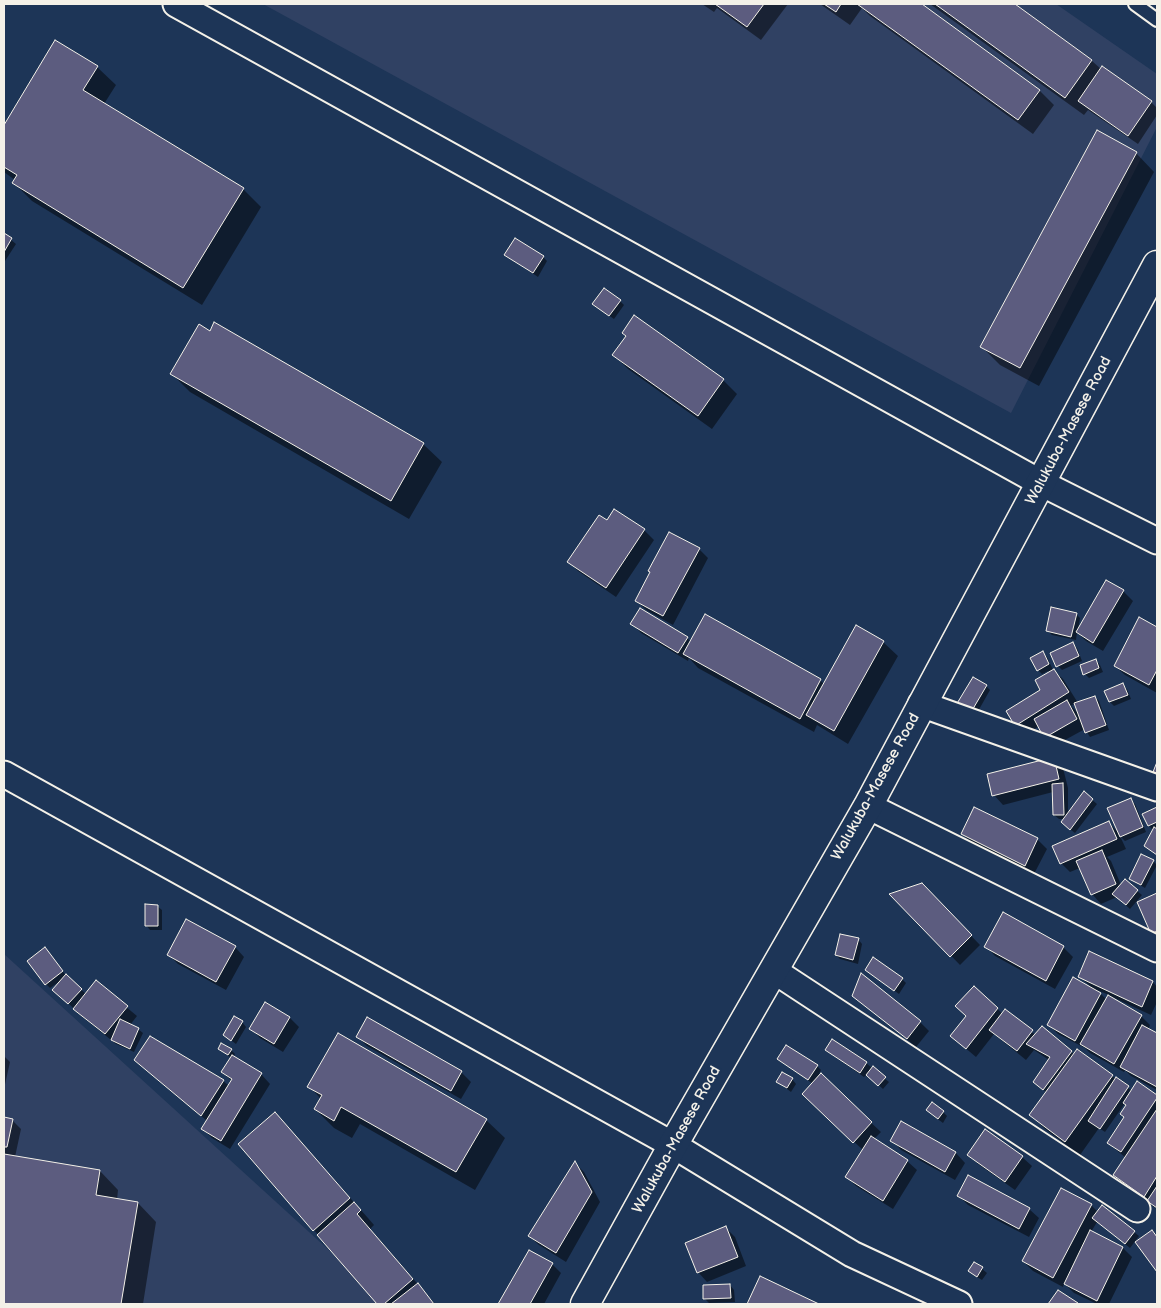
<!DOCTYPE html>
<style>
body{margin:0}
#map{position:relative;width:1161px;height:1308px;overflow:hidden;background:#1d3557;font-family:"Balsamiq Sans",sans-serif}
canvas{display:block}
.frame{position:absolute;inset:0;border:5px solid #f4f1e8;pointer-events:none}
</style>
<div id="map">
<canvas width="1161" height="1308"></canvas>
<div class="frame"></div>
</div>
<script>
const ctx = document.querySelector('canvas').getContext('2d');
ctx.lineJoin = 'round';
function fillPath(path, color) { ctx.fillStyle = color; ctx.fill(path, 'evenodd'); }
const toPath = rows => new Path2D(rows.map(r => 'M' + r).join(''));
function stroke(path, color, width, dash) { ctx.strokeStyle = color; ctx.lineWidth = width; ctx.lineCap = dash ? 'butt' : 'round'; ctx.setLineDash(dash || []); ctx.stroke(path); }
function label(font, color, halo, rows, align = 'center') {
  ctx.font = font + ' "Balsamiq Sans",sans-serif'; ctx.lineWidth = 4.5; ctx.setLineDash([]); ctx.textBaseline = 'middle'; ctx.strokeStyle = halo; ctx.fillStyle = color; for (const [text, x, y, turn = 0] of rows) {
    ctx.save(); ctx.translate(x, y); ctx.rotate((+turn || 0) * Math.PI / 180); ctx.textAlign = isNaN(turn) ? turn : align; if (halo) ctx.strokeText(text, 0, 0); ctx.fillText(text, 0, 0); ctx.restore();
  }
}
fillPath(toPath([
 [263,4,1056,4,1157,74,1157,127,1011,413],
 [4,954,388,1304,4,1304]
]), '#304163');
fillPath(toPath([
 [702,4,788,4,761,40,717,8,714,12],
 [820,4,919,4,1040,91,1054,105,1033,134,870,16,862,8,850,25],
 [930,4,1013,4,1092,61,1101,69,1151,102,1157,108,1157,115,1138,144,1088,110,1084,115],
 [56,42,97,67,116,85,104,104,243,189,261,207,202,305,32,201,14,183,15,180,4,172,4,128],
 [1136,153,1154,172,1039,386,1000,365,982,347],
 [4,234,16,244,5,261,4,261],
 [506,255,543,257,547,261,538,277],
 [620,301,624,305,614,319,598,308],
 [614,355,723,380,737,394,712,429,628,369],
 [172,374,423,444,442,462,409,519,190,392],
 [614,511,644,530,654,540,616,597,578,571,569,562,607,522],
 [699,549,708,558,673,625,646,610,637,601],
 [1107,582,1123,591,1133,601,1103,651,1086,641,1077,632,1076,640,1052,635,1047,630,1076,614,1080,618,1078,630],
 [705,616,820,680,824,684,883,642,898,656,848,744,817,725,814,732,698,668,689,658,688,661,641,633,632,623,687,638,691,642],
 [1140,619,1157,628,1157,693,1125,675,1115,666],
 [1072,644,1077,648,1082,661,1062,670,1058,666],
 [1042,653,1047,657,1053,670,1063,679,1078,703,1095,697,1099,701,1109,730,1090,737,1085,729,1054,746,1039,726,1026,735,1016,725,1008,712,1042,690,1049,673,1048,671,1042,674,1038,670],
 [1075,703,1079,714,1071,706],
 [1096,660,1100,665,1103,672,1089,678,1085,674],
 [1122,685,1127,689,1131,699,1114,706,1110,702,1106,691],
 [986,686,990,690,972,722,959,714],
 [1053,758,1063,768,1068,788,1068,815,1084,793,1097,804,1075,833,1067,827,1065,819,1059,819,1054,815,1053,792,1003,805,994,795],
 [1130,800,1135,804,1146,832,1125,841,1120,836,1126,849,1107,857,1111,861,1121,885,1137,891,1142,895,1130,909,1117,897,1101,904,1092,894,1080,868,1070,872,1061,863,1109,823,1119,833],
 [1157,808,1157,828,1155,829,1157,831,1157,855,1145,846,1154,831,1149,826,1143,815],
 [962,834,1037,839,1047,849,1034,874,972,843],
 [1153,861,1157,865,1145,888,1130,879],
 [931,894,980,945,960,965,892,895],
 [1157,894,1157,938,1152,933,1138,903],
 [157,906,162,910,162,930,150,930,146,925],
 [1004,914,1063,947,1073,957,1055,989,995,956,986,946],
 [858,939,862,944,858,964,840,959,836,955],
 [235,947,244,957,226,990,178,964,168,954],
 [49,953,66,976,86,994,96,982,137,1016,130,1025,138,1029,143,1033,134,1052,116,1044,84,1018,54,990,60,981,50,988,46,984],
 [1090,953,1153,982,1157,987,1157,1002,1151,1015,1110,996,1109,997,1141,1016,1150,1025,1148,1030,1157,1035,1157,1090,1131,1076,1125,1070,1124,1072,1090,1053,1085,1048,1058,1034,1049,1025,1090,986,1079,976],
 [1097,990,1109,995,1107,1000],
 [871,974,902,979,906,983,899,994],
 [974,988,1003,1014,1036,1035,1071,1052,1112,1076,1132,1091,1137,1083,1157,1097,1157,1209,1128,1189,1114,1175,1126,1158,1108,1143,1125,1117,1127,1106,1125,1103,1105,1132,1099,1128,1080,1155,1045,1129,1031,1115,1047,1093,1034,1082,1049,1060,1034,1050,1026,1060,994,1034,976,1057,951,1036,967,1016],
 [854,995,920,1022,929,1031,916,1047],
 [266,1003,290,1018,299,1027,283,1052,260,1038,251,1028],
 [242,1022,246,1027,236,1044,224,1035],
 [358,1037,461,1072,471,1082,461,1099,367,1046],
 [833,1041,866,1063,889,1082,883,1089,867,1074,864,1077,831,1054,827,1050],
 [220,1049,231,1050,235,1054,233,1057,261,1074,270,1084,230,1149,212,1138,203,1129,207,1121,135,1060,223,1081,229,1086,232,1081,222,1072,231,1058],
 [4,1056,10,1062,4,1089],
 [779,1059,817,1066,821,1070,819,1074,881,1132,874,1139,907,1161,917,1170,893,1209,856,1186,847,1177,863,1150,813,1104,813,1084],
 [792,1079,796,1084,791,1092,778,1082],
 [309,1086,486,1120,505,1138,475,1190,360,1124,352,1138,334,1128,315,1109,321,1099],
 [943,1112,947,1116,943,1123,931,1114],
 [275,1114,368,1218,374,1225,370,1229,435,1304,378,1304,314,1230],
 [4,1118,12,1120,21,1129,15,1157,100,1171,118,1190,117,1200,138,1203,156,1222,143,1304,4,1304],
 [901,1123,956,1153,965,1163,955,1180,901,1150,892,1140],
 [986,1131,1022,1157,1032,1166,1015,1190,978,1164,969,1154],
 [575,1163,584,1172,600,1202,566,1262,539,1245,529,1236],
 [1061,1189,1092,1206,1098,1212,1134,1232,1139,1236,1130,1248,1097,1222,1091,1232,1123,1248,1132,1257,1109,1304,1097,1304,1074,1293,1064,1283,1063,1287,1033,1271,1023,1261],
 [959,1196,1029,1209,1039,1218,1029,1237,968,1205],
 [726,1228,735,1237,746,1266,707,1282,698,1272],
 [529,1251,552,1264,561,1273,544,1304,499,1304],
 [975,1263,987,1273,982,1280,974,1275],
 [761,1277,816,1304,748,1304],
 [730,1285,734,1290,735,1302,709,1303,705,1299]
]), '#0007');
const building = toPath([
 [715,4,764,4,747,27,715,4],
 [824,4,841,4,836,12,824,4],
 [857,4,922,4,1040,90,1018,120,857,4],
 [935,4,1015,4,1092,60,1065,98,935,4],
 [55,40,98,66,83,90,244,188,183,288,12,183,17,175,4,167,4,125,55,40],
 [1102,66,1152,101,1128,136,1078,101,1102,66],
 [1097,130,1137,152,1020,368,980,347,1097,130],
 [4,233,12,238,4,252,4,233],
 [515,238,544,256,533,273,504,255,515,238],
 [604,288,621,300,609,316,592,304,604,288],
 [634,315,724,379,698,416,612,355,626,336,622,333,634,315],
 [214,322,424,443,391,501,170,374,199,324,210,331,214,322],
 [614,509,645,529,606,588,567,562,599,515,607,520,614,509],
 [669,532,700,548,663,616,635,601,650,572,648,571,669,532],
 [1106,580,1124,590,1093,643,1076,632,1106,580],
 [1051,607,1077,613,1071,637,1046,631,1051,607],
 [640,608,688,637,678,653,630,624,640,608],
 [705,614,821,679,800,719,683,654,705,614],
 [1139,617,1157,627,1157,670,1149,685,1114,666,1139,617],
 [856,625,884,641,834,731,806,715,856,625],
 [1073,642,1079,656,1056,667,1050,653,1073,642],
 [1043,651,1049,664,1037,671,1030,658,1043,651],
 [1096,659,1099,668,1083,675,1080,665,1096,659],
 [1054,669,1069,692,1015,726,1006,711,1040,690,1035,680,1054,669],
 [973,677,987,685,967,719,953,710,973,677],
 [1123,683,1128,695,1109,702,1104,691,1123,683],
 [1095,696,1106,725,1085,733,1074,703,1095,696],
 [1067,700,1077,719,1044,738,1034,719,1067,700],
 [1054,757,1059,779,992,796,987,774,1054,757],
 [1157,762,1157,773,1153,772,1157,762],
 [1063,783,1064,815,1053,815,1052,784,1063,783],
 [1084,791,1093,799,1070,830,1061,822,1084,791],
 [1131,798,1143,827,1120,837,1107,808,1131,798],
 [974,807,1038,838,1025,866,961,834,974,807],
 [1157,807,1157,822,1148,826,1142,814,1157,807],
 [1109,821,1117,839,1060,864,1052,846,1109,821],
 [1154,827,1157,829,1157,855,1144,846,1154,827],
 [1102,850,1116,884,1091,895,1076,861,1102,850],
 [1141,854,1154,860,1141,885,1129,879,1141,854],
 [1125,879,1138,890,1126,905,1112,894,1125,879],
 [922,883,972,935,950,957,889,894,922,883],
 [1157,893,1157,931,1151,934,1137,902,1157,893],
 [145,904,158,905,158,926,145,926,145,904],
 [1003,912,1064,946,1046,981,984,947,1003,912],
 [186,919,236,946,216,982,167,955,186,919],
 [840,934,859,938,853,960,835,955,840,934],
 [45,947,63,971,45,985,27,961,45,947],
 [1089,951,1153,981,1142,1007,1078,977,1089,951],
 [873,957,903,978,894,991,865,970,873,957],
 [861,973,921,1021,907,1039,852,996,861,973],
 [66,974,82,989,68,1004,52,990,66,974],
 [1073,977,1101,993,1075,1041,1047,1025,1073,977],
 [96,980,128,1006,105,1034,73,1009,96,980],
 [974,986,998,1008,966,1049,950,1036,966,1016,955,1006,974,986],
 [1108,995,1142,1015,1114,1064,1080,1044,1108,995],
 [265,1002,290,1017,274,1044,249,1029,265,1002],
 [1005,1009,1033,1030,1017,1051,989,1030,1005,1009],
 [234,1016,243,1021,231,1041,223,1035,234,1016],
 [367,1017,462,1071,451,1091,356,1037,367,1017],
 [120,1019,139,1028,130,1049,111,1040,120,1019],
 [1142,1025,1157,1033,1157,1087,1120,1067,1142,1025],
 [1042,1026,1072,1051,1043,1090,1033,1082,1050,1057,1026,1044,1042,1026],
 [338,1033,487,1119,456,1172,341,1107,334,1121,314,1109,322,1095,307,1087,338,1033],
 [150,1036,224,1080,201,1116,134,1060,150,1036],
 [832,1039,867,1062,860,1073,825,1050,832,1039],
 [221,1043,232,1049,228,1055,218,1049,221,1043],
 [786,1045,818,1065,808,1080,777,1059,786,1045],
 [1077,1049,1113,1075,1065,1142,1029,1115,1077,1049],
 [232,1055,262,1073,221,1141,201,1129,232,1079,221,1072,232,1055],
 [873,1066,886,1077,878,1086,866,1075,873,1066],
 [782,1072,793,1078,787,1088,776,1082,782,1072],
 [821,1073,872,1122,853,1143,802,1094,821,1073],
 [1116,1077,1129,1086,1100,1129,1088,1121,1116,1077],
 [1137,1081,1157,1095,1157,1098,1121,1152,1107,1143,1124,1117,1120,1114,1126,1105,1123,1103,1137,1081],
 [932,1102,944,1111,938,1119,926,1110,932,1102],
 [1157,1109,1157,1176,1144,1197,1113,1175,1157,1109],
 [275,1112,350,1198,313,1231,238,1144,275,1112],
 [4,1117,13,1119,7,1147,4,1147,4,1117],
 [901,1121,956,1152,945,1172,890,1141,901,1121],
 [985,1129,1023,1156,1005,1182,967,1155,985,1129],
 [871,1136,908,1160,883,1201,845,1177,871,1136],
 [4,1154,100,1170,96,1195,138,1202,121,1304,4,1304,4,1154],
 [575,1161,592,1192,556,1253,528,1236,575,1161],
 [968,1175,1030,1208,1019,1229,957,1196,968,1175],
 [1157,1186,1157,1208,1147,1201,1157,1186],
 [1061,1188,1092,1204,1053,1278,1022,1261,1061,1188],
 [354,1202,361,1210,357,1214,413,1279,384,1304,377,1304,317,1235,354,1202],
 [1102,1205,1135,1231,1125,1244,1092,1218,1102,1205],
 [726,1226,738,1257,697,1273,685,1243,726,1226],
 [1090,1230,1123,1247,1097,1301,1064,1284,1090,1230],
 [1152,1230,1157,1237,1157,1272,1135,1242,1152,1230],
 [529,1250,553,1263,530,1304,498,1304,529,1250],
 [974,1262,983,1267,977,1277,968,1271,974,1262],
 [760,1276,819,1304,747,1304,760,1276],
 [418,1283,434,1304,391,1304,418,1283],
 [730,1284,731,1298,703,1299,703,1285,730,1284],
 [1058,1290,1078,1303,1077,1304,1048,1304,1058,1290]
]);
fillPath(building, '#5c5c7f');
stroke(building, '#f4f1e8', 1);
const lane = toPath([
 [1135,4,1157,20]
]);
const street = toPath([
 [176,4,1041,483,1157,541],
 [921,704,1157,788],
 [4,774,673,1145,852,1254,959,1304],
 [868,806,1157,949],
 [773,970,1137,1209]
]);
const secondary = toPath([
 [585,1304,673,1145,868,806,1157,265]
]);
stroke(lane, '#f4f1e8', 16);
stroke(street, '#f4f1e8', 29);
stroke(secondary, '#f4f1e8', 31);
stroke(lane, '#1d3557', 12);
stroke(street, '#1d3557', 25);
stroke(secondary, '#1d3557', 28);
label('15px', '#f4f1e8', '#1d3557', [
 ["Walukuba-Masese Road",1069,431,-62],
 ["Walukuba-Masese Road",876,787,-61],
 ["Walukuba-Masese Road",677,1140,-61]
]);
</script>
